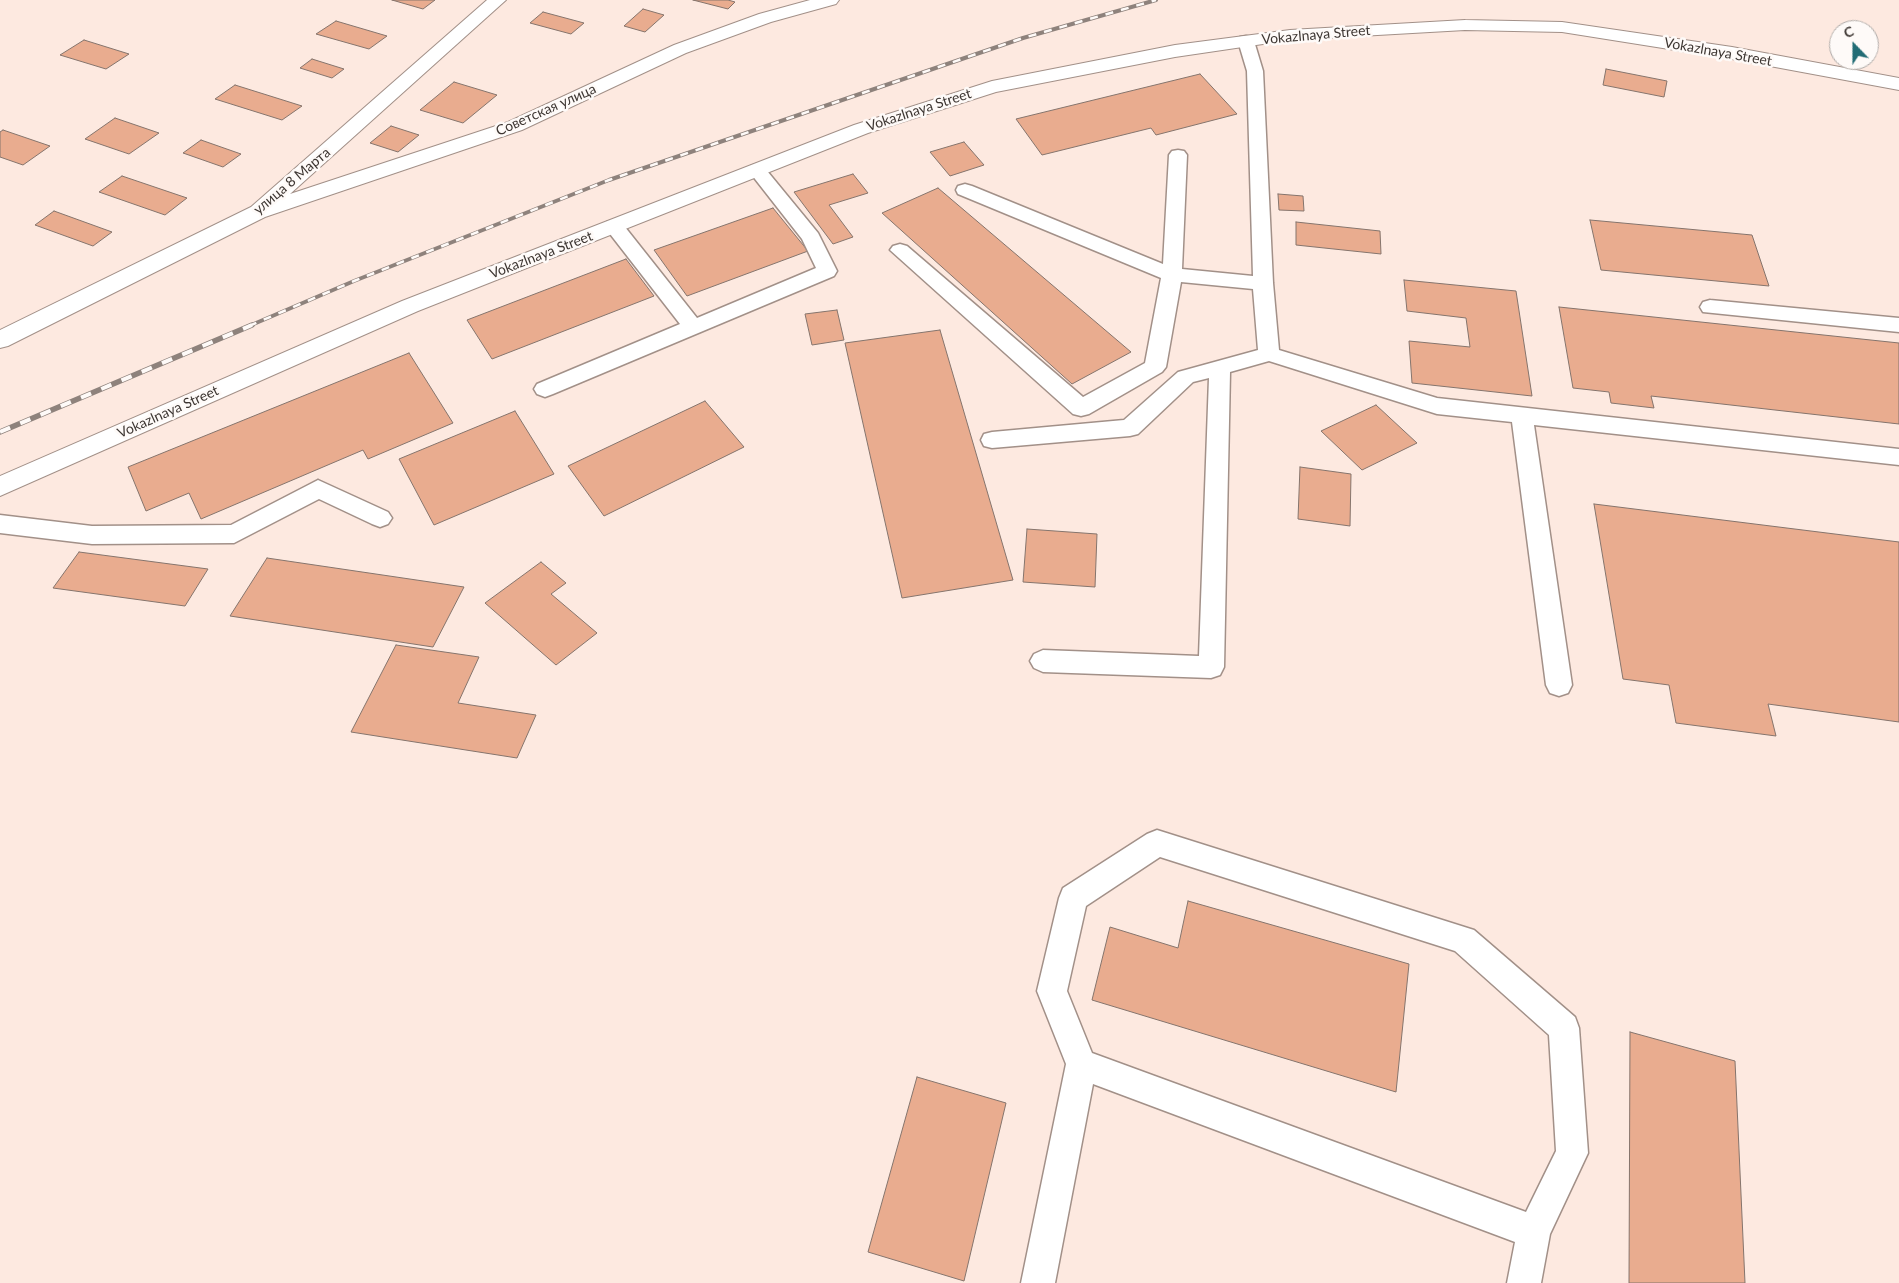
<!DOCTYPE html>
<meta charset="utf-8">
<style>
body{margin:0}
#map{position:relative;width:1899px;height:1283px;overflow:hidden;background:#fde9e0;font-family:Lato,sans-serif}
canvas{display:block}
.north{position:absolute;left:1829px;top:20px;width:50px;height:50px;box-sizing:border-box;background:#fefaf8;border:1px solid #b1aca9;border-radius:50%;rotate:338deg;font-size:14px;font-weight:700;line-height:20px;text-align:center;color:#3d3632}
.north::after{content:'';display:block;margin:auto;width:18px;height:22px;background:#226c75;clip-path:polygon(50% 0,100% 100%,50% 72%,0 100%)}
</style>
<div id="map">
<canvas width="1899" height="1283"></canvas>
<div class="north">С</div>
</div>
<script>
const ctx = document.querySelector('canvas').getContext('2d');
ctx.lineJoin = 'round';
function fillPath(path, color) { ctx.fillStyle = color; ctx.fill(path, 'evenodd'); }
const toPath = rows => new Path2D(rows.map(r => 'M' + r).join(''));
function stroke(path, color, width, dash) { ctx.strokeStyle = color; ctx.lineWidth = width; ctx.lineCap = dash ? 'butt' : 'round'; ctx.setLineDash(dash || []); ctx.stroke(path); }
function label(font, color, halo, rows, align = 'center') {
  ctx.font = font + ' Lato,sans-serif'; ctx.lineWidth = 5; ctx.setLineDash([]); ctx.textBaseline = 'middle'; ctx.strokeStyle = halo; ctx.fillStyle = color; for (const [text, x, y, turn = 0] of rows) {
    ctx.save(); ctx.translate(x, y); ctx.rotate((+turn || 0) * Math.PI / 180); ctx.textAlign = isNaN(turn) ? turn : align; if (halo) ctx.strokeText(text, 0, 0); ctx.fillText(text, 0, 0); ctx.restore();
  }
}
const building = toPath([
 [392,0,435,0,423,9,392,0],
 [693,0,728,0,735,2,728,9,693,0],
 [643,9,664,15,645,32,624,26,643,9],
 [543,12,584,23,571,34,530,23,543,12],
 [336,21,387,36,369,49,316,34,336,21],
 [84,40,129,54,106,69,60,55,84,40],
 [312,59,344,69,332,78,300,68,312,59],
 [1606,69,1667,81,1664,97,1603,85,1606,69],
 [1200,74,1237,114,1156,135,1151,128,1042,155,1016,119,1200,74],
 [454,82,497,95,463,123,420,110,454,82],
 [235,85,302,106,282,120,215,99,235,85],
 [115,118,159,133,129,154,85,139,115,118],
 [391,126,419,135,398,152,370,143,391,126],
 [3,130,50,146,23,165,0,157,0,132,3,130],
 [201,140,241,154,223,167,183,153,201,140],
 [964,142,984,165,950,176,930,152,964,142],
 [853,174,868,193,829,205,853,237,833,244,794,192,853,174],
 [122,176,187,198,165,215,99,192,122,176],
 [938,188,1131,352,1072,384,882,213,938,188],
 [1278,194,1303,196,1304,211,1279,210,1278,194],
 [773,208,808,251,687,296,654,250,773,208],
 [54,211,112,232,93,246,35,225,54,211],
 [1590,220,1752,235,1769,286,1601,270,1590,220],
 [1296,222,1380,231,1381,254,1296,245,1296,222],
 [626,259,654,296,492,359,467,320,626,259],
 [1404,280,1516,291,1532,396,1412,383,1409,341,1470,347,1466,318,1407,311,1404,280],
 [1559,307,1899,343,1899,424,1651,396,1654,408,1611,403,1609,392,1573,388,1559,307],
 [837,310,844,340,812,345,805,314,837,310],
 [940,330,1013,580,902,598,845,343,940,330],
 [409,353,453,423,368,459,363,450,201,519,189,493,146,511,128,467,409,353],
 [705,401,744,447,604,516,568,466,705,401],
 [1376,405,1417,443,1362,470,1321,431,1376,405],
 [515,411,554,474,434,525,399,459,515,411],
 [1300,467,1351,474,1350,526,1298,519,1300,467],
 [1594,504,1899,542,1899,722,1768,704,1776,736,1676,723,1669,685,1623,679,1594,504],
 [1027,529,1097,534,1095,587,1023,582,1027,529],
 [79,552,208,569,185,606,53,588,79,552],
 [267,558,464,587,433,647,230,616,267,558],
 [541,562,566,583,551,594,597,633,556,665,485,603,541,562],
 [396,645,479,657,458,703,536,715,517,758,351,732,396,645],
 [1188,901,1409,964,1396,1092,1092,1000,1110,927,1178,948,1188,901],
 [1630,1032,1735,1061,1745,1283,1629,1283,1630,1032],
 [917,1077,1006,1103,964,1281,868,1252,917,1077]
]);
fillPath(building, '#e9ac8f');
stroke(building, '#85746c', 1);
const service = toPath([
 [1246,36,1252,37,1254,41,1263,71,1273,283,1279,350,1437,398,1899,449,1899,465,1534,425,1572,685,1568,693,1559,696,1550,693,1546,685,1512,422,1437,414,1269,361,1230,372,1224,667,1220,675,1211,678,1043,672,1034,668,1030,661,1034,654,1043,650,1199,656,1209,378,1193,382,1138,434,1130,436,992,448,984,446,981,440,984,434,992,432,1124,420,1178,372,1258,350,1253,289,1181,282,1166,367,1162,372,1089,414,1081,416,1073,414,890,250,893,246,900,244,907,246,1083,397,1145,363,1161,278,958,194,956,190,958,186,965,184,972,186,1163,264,1169,155,1172,151,1178,150,1184,151,1187,155,1182,269,1253,276,1247,71,1238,41,1240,37,1246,36],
 [757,164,763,166,818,233,837,271,834,276,553,394,545,397,537,394,534,389,537,384,680,324,607,230,604,226,607,222,614,220,621,222,697,318,816,268,802,239,748,170,751,166,757,164],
 [1710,300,1899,318,1899,332,1703,312,1700,307,1703,302,1710,300],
 [318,480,388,512,392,518,388,524,380,527,372,524,319,499,234,543,92,544,0,533,0,515,92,526,231,525,318,480],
 [1157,830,1474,930,1575,1017,1579,1028,1588,1153,1550,1234,1541,1283,1507,1283,1515,1242,1093,1084,1055,1283,1021,1283,1066,1064,1037,991,1059,898,1063,888,1147,834,1157,830],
 [1160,857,1455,951,1549,1035,1556,1151,1526,1212,1092,1053,1067,991,1086,906,1160,857]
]);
const minor = toPath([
 [487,0,506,0,290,194,508,122,674,45,759,14,810,0,839,0,836,4,771,22,686,53,522,130,265,217,8,346,0,348,0,330,251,207,487,0],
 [1465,20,1562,22,1732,47,1899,78,1899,90,1732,59,1562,32,1465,30,1290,40,1175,57,996,92,868,133,418,311,0,496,0,476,402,301,854,125,992,81,1175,45,1290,30,1465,20]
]);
stroke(service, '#a29088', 3);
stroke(minor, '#a29088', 2);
fillPath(service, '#fff');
fillPath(minor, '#fff');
const railFar1 = toPath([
 [249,326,354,281,609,180,1023,38,1156,0]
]);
const rail = toPath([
 [0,432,252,325]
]);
stroke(railFar1, '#8e827c', 4);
stroke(rail, '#8e827c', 5.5);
stroke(railFar1, '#fefaf8', 2.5, [8]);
stroke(rail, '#fefaf8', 4, [11]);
label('14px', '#3d3632', '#fefaf8', [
 ["Vokazlnaya Street",1316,35,-5],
 ["Vokazlnaya Street",1718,52,10],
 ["Советская улица",546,110,-24],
 ["Vokazlnaya Street",919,110,-18],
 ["улица 8 Марта",292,181,-40],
 ["Vokazlnaya Street",541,255,-21],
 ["Vokazlnaya Street",168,412,-24]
]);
</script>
